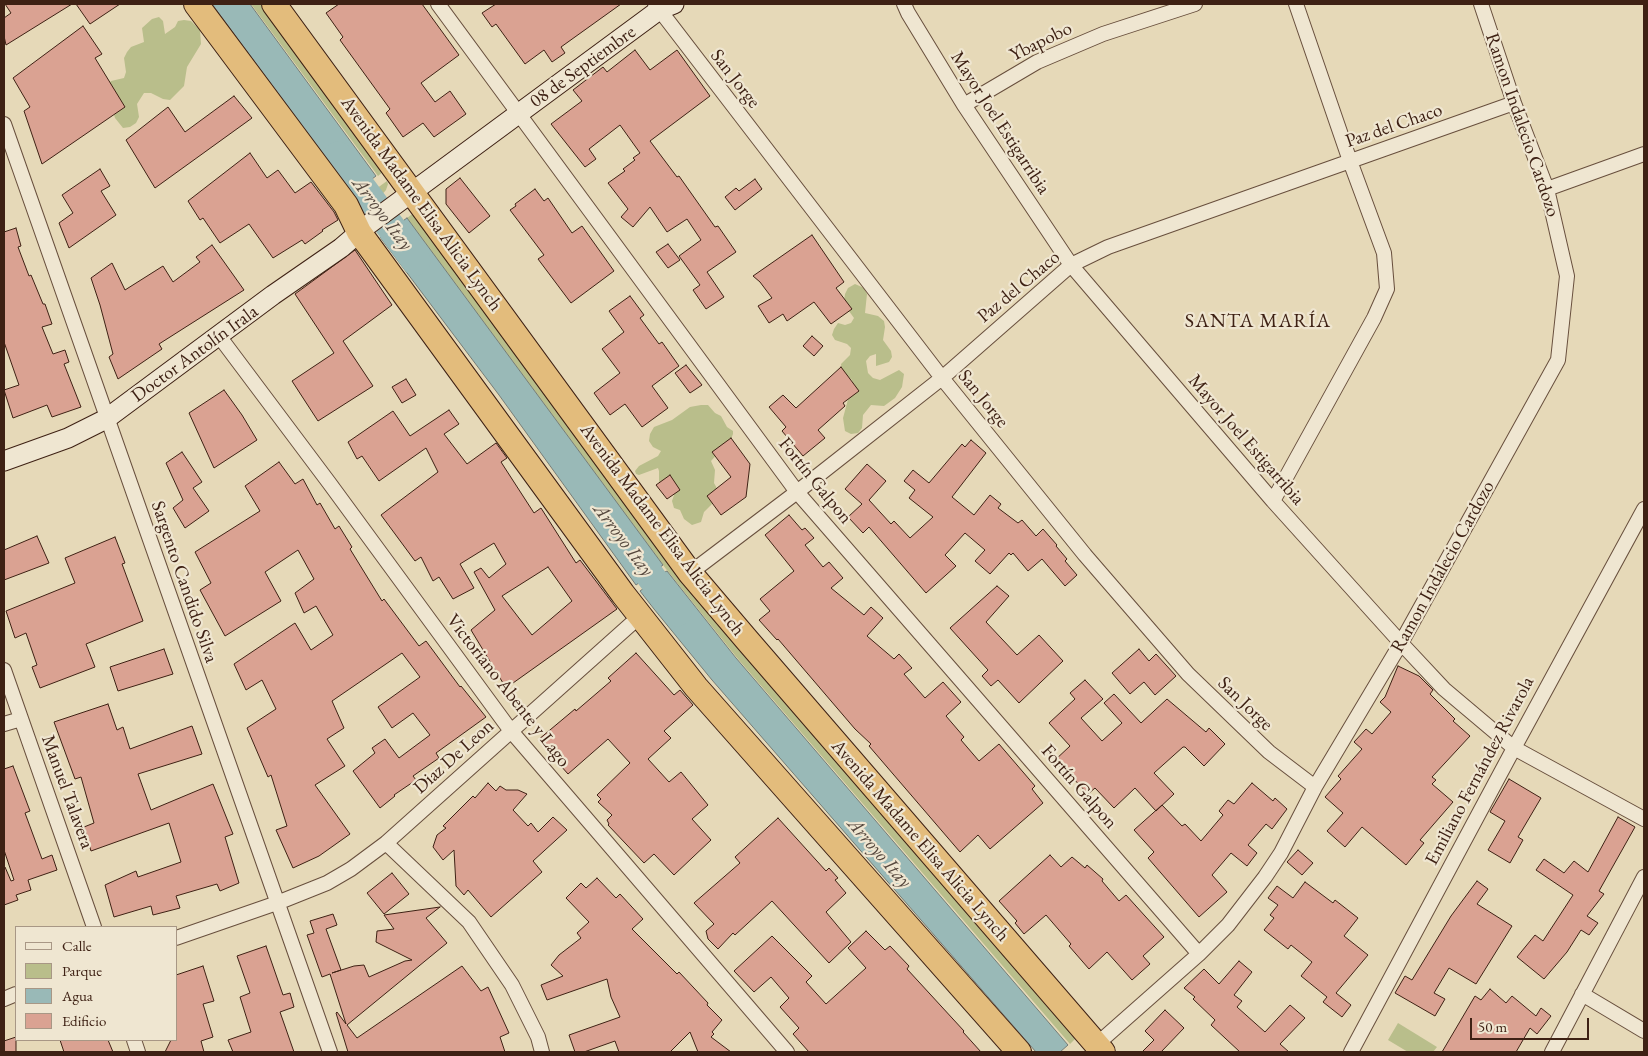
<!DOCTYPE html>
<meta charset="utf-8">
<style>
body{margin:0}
#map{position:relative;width:1648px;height:1056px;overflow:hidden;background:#e6d9b8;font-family:"EB Garamond",serif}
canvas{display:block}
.frame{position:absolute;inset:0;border:5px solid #3e2114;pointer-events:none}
.legend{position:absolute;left:15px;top:926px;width:162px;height:115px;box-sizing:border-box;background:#efe6d1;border:1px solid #a89785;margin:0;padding:6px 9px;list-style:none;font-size:15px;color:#3e2114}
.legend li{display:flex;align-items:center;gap:10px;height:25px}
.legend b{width:25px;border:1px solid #a89785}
.scale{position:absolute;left:1470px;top:1018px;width:119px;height:22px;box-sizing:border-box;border:2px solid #3e2114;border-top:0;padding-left:6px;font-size:15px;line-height:18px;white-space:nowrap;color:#3e2114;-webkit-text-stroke:4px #efe6d1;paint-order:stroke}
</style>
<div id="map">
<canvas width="1648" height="1056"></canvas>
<div class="frame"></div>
<ul class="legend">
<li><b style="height:6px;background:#efe6d1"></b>Calle</li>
<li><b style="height:14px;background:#b9be8b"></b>Parque</li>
<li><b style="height:14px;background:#99b9b7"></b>Agua</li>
<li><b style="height:14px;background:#daa292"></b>Edificio</li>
</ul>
<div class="scale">50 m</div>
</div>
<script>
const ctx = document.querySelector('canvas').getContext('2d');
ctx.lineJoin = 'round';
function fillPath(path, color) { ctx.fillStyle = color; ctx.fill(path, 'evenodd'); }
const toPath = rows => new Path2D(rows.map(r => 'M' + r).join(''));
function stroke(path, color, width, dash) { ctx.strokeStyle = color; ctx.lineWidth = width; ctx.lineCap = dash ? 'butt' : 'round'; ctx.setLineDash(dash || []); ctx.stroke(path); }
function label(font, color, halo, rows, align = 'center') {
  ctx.font = font + ' "EB Garamond",serif'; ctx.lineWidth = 4.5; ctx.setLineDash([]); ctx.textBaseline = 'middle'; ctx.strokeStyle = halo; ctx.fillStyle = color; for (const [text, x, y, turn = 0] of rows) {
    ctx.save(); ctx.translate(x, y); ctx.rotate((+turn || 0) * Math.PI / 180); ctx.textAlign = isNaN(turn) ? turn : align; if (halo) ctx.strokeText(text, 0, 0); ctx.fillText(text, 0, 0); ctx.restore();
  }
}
fillPath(toPath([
 [251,4,262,4,384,171,378,176],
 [159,17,163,21,165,34,175,27,178,21,184,20,191,21,200,30,201,44,187,67,184,86,170,100,163,99,151,93,144,93,137,104,139,117,136,123,130,127,123,128,115,118,106,87,111,81,124,78,126,72,124,58,127,52,131,47,144,42,142,28,152,19],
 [387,181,388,184,386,190,378,199,365,208,360,209,355,204],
 [415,212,1076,1038,1070,1044,738,659,666,569,407,218],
 [855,284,864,288,867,294,865,313,878,316,884,321,885,327,883,340,891,351,892,357,889,362,876,366,876,354,870,356,866,361,868,373,873,378,880,380,899,370,904,374,902,387,895,398,884,406,871,405,863,415,862,428,858,433,851,434,845,431,843,418,850,392,853,386,852,380,842,371,841,364,850,355,851,348,847,344,835,340,832,335,834,329,838,323,845,325,851,323,854,318,846,307,844,301,845,294,848,288],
 [701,405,708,405,715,413,721,416,727,427,733,431,733,434,731,439,711,461,715,470,714,483,719,492,718,498,704,512,701,522,692,525,684,519,680,510,674,508,672,501,674,495,659,484,659,471,658,468,639,475,636,474,635,471,639,466,658,456,661,451,653,447,649,441,650,434,654,427,672,420,690,407],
 [1398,1023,1437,1047,1433,1052,1408,1052,1388,1040]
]), '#b9be8b');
const water = toPath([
 [212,4,250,4,376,176,352,194,212,4],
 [407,218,663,565,659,568,663,573,667,571,736,658,1068,1045,1060,1052,1036,1052,712,680,654,609,640,591,663,574,659,568,636,585,499,395,380,237,407,218]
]);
fillPath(water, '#99b9b7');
stroke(water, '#757c76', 1);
stroke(toPath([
 [338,156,416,261],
 [626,543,677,612]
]), '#99b9b7', 29);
const building = toPath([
 [5,4,72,4,6,45,4,36,4,18,11,13,5,4],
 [76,4,120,4,90,24,76,4],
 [339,4,422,4,459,55,421,83,435,102,450,91,466,114,434,137,423,123,403,137,386,113,390,109,340,40,343,37,326,13,339,4],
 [496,4,621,4,561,47,565,53,552,62,544,50,525,64,496,24,492,27,482,13,496,4],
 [83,26,102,54,95,58,125,107,42,164,24,111,30,107,13,78,83,26],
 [635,50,650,70,677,50,710,96,650,141,677,177,679,176,715,227,718,226,736,252,707,272,724,297,706,309,693,290,700,285,679,256,701,240,687,219,667,232,650,207,633,227,621,217,628,209,608,183,625,171,623,169,635,160,633,158,640,153,620,125,589,149,596,159,585,167,551,124,582,101,573,90,603,67,607,72,635,50],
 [234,96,252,118,155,188,126,140,168,107,185,132,234,96],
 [250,153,267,178,278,170,295,193,311,182,334,212,338,220,322,230,323,231,305,244,302,240,273,258,249,224,220,243,203,218,200,220,188,201,250,153],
 [100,169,110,186,101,191,116,215,69,248,59,223,73,213,62,195,100,169],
 [460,178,490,216,469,233,446,204,446,189,460,178],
 [755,179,762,189,735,210,725,197,736,188,739,191,755,179],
 [535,189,544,201,548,198,572,233,582,226,614,271,571,303,538,259,544,255,510,210,516,206,515,204,535,189],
 [16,228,21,246,18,247,29,276,31,275,43,304,45,304,52,324,42,327,53,354,65,350,69,362,64,364,81,407,52,417,47,405,13,418,4,390,19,385,4,342,4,232,16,228],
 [812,235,844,282,836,288,852,309,831,324,814,302,787,321,783,314,769,323,758,306,772,298,760,282,753,276,812,235],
 [668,244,680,260,668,268,656,252,668,244],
 [212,245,244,290,159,344,162,349,118,379,109,357,113,354,100,305,91,278,112,263,125,290,163,266,173,282,200,262,196,257,212,245],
 [355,250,392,305,343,341,373,386,318,421,292,381,334,353,295,294,355,250],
 [630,296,644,315,640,318,659,344,662,342,679,366,652,386,668,408,642,427,625,404,610,415,594,393,620,373,602,349,624,332,609,311,630,296],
 [812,336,823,346,814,356,803,346,812,336],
 [686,365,702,385,690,393,675,373,686,365],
 [841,367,859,391,843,403,845,406,818,430,825,438,803,456,782,431,786,427,769,407,783,395,796,408,841,367],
 [406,379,416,395,402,403,392,387,406,379],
 [224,390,242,415,257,440,214,468,189,413,224,390],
 [449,410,459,424,444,434,467,464,496,443,507,458,501,462,534,513,541,508,576,563,580,560,617,609,506,688,471,630,495,610,474,572,481,568,489,578,506,564,494,543,460,564,474,588,453,599,439,577,433,581,421,557,415,561,381,515,438,472,426,448,379,481,362,456,357,459,348,442,393,411,410,436,449,410],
 [548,567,572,601,532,635,502,596,548,567],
 [731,438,750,464,746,497,721,515,707,496,731,477,712,452,731,438],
 [971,440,986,453,952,497,974,515,990,495,1001,504,998,508,1018,523,1022,520,1036,536,1043,529,1057,545,1056,546,1067,559,1065,561,1077,575,1065,586,1042,559,1028,571,1013,553,1011,555,1009,553,990,574,975,561,985,550,965,533,945,555,956,566,926,593,869,527,863,533,848,517,862,504,845,489,867,464,886,481,869,500,891,524,894,521,910,538,933,517,909,498,915,490,904,481,913,470,929,483,962,444,965,447,971,440],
 [182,452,202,482,193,488,209,511,185,528,173,508,183,500,166,463,182,452],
 [279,462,295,484,303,479,317,505,320,503,335,529,339,526,352,547,350,549,382,601,384,599,419,646,426,641,460,687,461,686,486,717,436,753,439,758,413,776,416,780,394,795,395,796,380,808,353,771,375,753,372,748,385,739,399,758,430,735,413,713,392,728,378,707,420,677,402,653,332,701,344,728,327,739,345,766,315,785,350,834,319,856,293,868,276,830,287,826,271,775,268,777,247,728,276,709,262,680,246,690,234,664,295,623,311,650,333,635,316,606,304,613,295,593,314,579,298,550,265,572,281,601,225,636,200,590,211,583,195,552,260,511,245,486,279,462],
 [670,475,680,490,667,499,656,485,670,475],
 [789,515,802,530,805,528,814,538,805,545,823,567,829,562,843,578,831,588,864,615,871,607,883,618,867,636,894,659,899,654,912,668,904,674,925,698,943,682,961,702,946,716,964,737,961,740,979,761,999,744,1035,786,1032,789,1043,803,990,849,978,835,960,852,869,746,871,744,855,729,778,639,777,640,759,620,770,611,760,599,794,571,765,535,789,515],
 [37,536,49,563,4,580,4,550,37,536],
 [115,537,125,563,122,564,143,621,86,644,95,667,40,688,32,667,37,665,26,633,15,638,6,611,75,583,65,558,115,537],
 [997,586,1009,596,986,622,1017,655,1039,635,1063,661,1019,703,998,680,991,686,982,676,988,670,950,628,997,586],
 [164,649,173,674,118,691,110,667,164,649],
 [1139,649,1149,661,1156,654,1176,676,1155,695,1144,682,1130,694,1112,673,1139,649],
 [636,653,674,695,680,690,693,705,664,731,671,738,648,759,669,782,681,772,708,805,692,819,711,840,674,875,654,854,644,863,608,825,609,824,607,820,612,815,598,802,601,799,597,795,630,763,608,739,568,774,538,740,575,709,576,711,611,681,608,678,636,653],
 [1398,666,1419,676,1433,690,1430,694,1455,719,1453,721,1470,736,1432,777,1436,780,1432,784,1453,802,1420,840,1424,843,1406,865,1362,827,1345,847,1327,831,1343,813,1325,797,1341,779,1338,776,1362,749,1354,742,1366,729,1372,734,1391,712,1380,702,1385,697,1398,666],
 [1085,680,1103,699,1081,718,1102,741,1122,723,1104,703,1114,694,1141,723,1167,699,1206,732,1209,728,1225,744,1204,766,1185,747,1183,747,1154,773,1174,794,1156,811,1135,788,1114,808,1095,788,1088,794,1069,774,1067,775,1054,761,1070,746,1049,723,1075,699,1070,693,1085,680],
 [108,704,117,730,123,727,130,749,192,726,202,754,138,774,151,810,213,784,233,834,225,837,239,883,220,891,217,884,176,896,180,908,153,915,151,906,114,917,105,885,136,871,138,877,181,862,169,823,91,851,84,827,94,823,81,777,75,779,54,722,108,704],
 [13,766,30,811,25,813,42,859,52,855,57,870,28,880,31,890,16,895,18,900,4,905,4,867,5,867,11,881,14,880,4,850,4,769,13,766],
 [1509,779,1541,798,1518,837,1523,840,1510,863,1488,850,1505,821,1490,812,1509,779],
 [488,783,496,791,500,786,506,790,518,790,527,794,513,810,528,826,531,823,538,832,553,817,567,830,533,861,542,872,491,917,468,890,464,895,456,886,454,850,443,860,433,847,437,835,446,828,443,826,473,796,475,798,488,783],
 [1252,783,1273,801,1275,798,1287,809,1272,829,1266,824,1248,845,1257,853,1247,866,1231,853,1212,875,1227,892,1199,917,1148,858,1154,852,1134,830,1162,805,1182,826,1185,824,1201,841,1223,815,1219,811,1228,800,1234,804,1252,783],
 [1618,817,1635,827,1599,891,1604,894,1587,916,1598,923,1589,935,1581,930,1567,952,1544,979,1517,957,1535,935,1543,941,1573,895,1536,870,1544,859,1564,873,1574,861,1588,872,1618,817],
 [778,818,826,871,829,868,838,878,835,880,846,893,826,912,851,942,829,963,772,901,735,935,733,933,718,949,708,939,706,931,714,924,694,903,740,863,735,857,778,818],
 [1298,850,1313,863,1302,875,1287,862,1298,850],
 [1050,855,1061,867,1072,857,1085,868,1087,865,1103,879,1102,881,1119,901,1126,895,1164,937,1143,956,1150,964,1132,980,1107,952,1089,969,1069,946,1071,944,1046,915,1024,934,1015,923,1017,921,999,901,1050,855],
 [392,873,409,894,384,914,367,893,392,873],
 [597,878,616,898,620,894,643,919,632,929,677,974,679,972,708,1003,707,1005,722,1020,712,1032,714,1034,711,1037,731,1052,698,1052,690,1032,670,1052,619,1052,615,1041,584,1052,575,1052,569,1035,620,1017,611,997,607,979,547,1000,541,985,563,976,551,965,559,955,581,938,577,933,589,922,566,898,581,883,586,888,597,878],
 [1477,881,1488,889,1477,904,1512,926,1476,984,1449,968,1434,993,1445,999,1435,1016,1395,993,1405,976,1412,980,1451,916,1477,881],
 [1305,882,1333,903,1335,900,1358,918,1344,936,1368,955,1336,993,1351,1005,1342,1017,1323,1002,1327,997,1301,976,1312,962,1291,945,1288,949,1264,930,1274,918,1270,915,1278,905,1268,898,1277,886,1293,898,1305,882],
 [440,907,426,918,447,943,347,1025,357,1038,462,966,481,991,488,987,509,1033,500,1037,505,1052,348,1052,336,1013,337,1012,346,1024,330,974,322,977,307,935,314,933,310,921,333,914,337,925,326,929,341,970,332,973,354,966,364,965,369,977,405,961,412,960,376,942,377,931,394,929,384,915,440,907],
 [866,931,885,950,890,946,909,966,907,969,964,1031,963,1032,981,1052,809,1052,793,1034,799,1028,780,1007,789,998,771,977,754,992,734,971,772,936,812,976,806,982,826,1004,866,968,848,948,866,931],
 [266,946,283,995,290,993,294,1007,280,1012,294,1052,233,1052,228,1040,251,1032,240,997,250,993,237,956,266,946],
 [1239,961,1252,972,1234,995,1242,1001,1237,1007,1265,1032,1290,1005,1305,1018,1280,1044,1289,1052,1240,1052,1211,1025,1215,1020,1193,999,1195,997,1184,988,1204,969,1219,984,1239,961],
 [203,966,214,1001,203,1004,213,1037,201,1041,204,1052,165,1052,171,1040,176,1040,176,975,203,966],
 [1490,989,1506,1003,1512,996,1536,1016,1541,1008,1551,1016,1537,1034,1530,1028,1516,1052,1442,1052,1475,996,1481,1000,1490,989],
 [1165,1010,1184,1028,1161,1052,1142,1052,1154,1040,1145,1031,1165,1010],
 [16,1037,16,1052,4,1052,4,1041,16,1037],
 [60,1040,108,1040,113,1052,64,1052,60,1040]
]);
fillPath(building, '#daa292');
stroke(building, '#3e2114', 1);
const street = toPath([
 [438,4,797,492,1199,954],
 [655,4,942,378,1085,555,1188,674,1269,752,1315,787],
 [904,4,908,13,964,105,1071,265,1273,501,1401,643,1444,689,1514,748,1644,819],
 [964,105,1037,62,1103,34,1195,4],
 [4,124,330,1052],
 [1547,189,1644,154],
 [219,336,330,484,511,731,787,1052],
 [1273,501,1374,318,1387,289,1384,253,1350,161,1296,4],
 [690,573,797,492,942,378,1071,265,1108,247,1514,103],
 [4,670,94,927],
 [4,724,21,719],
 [386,843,469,922,512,985,538,1037,542,1052],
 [176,938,277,903,327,883,351,869,386,843,640,616],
 [1582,994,1644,1031],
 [4,999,16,994],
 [134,1040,138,1052],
 [1096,1045,1199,954,1228,925,1265,877,1281,853,1315,787,1401,643,1558,360,1567,276,1547,189,1514,103,1481,4],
 [1351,1052,1514,748,1644,509],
 [1552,1052,1644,877]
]);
const secondary = toPath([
 [4,461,68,438,106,419,273,295,341,248,369,224,659,10,674,4]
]);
const highway = toPath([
 [196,4,346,205,359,232,623,594,696,687,1019,1052],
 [274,4,690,573,747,640,1103,1052]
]);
stroke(street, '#684f3d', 16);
stroke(secondary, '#3e2114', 21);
stroke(highway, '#3e2114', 26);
stroke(street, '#efe6d1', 14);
stroke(secondary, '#efe6d1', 19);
stroke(highway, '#e3bc7c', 24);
label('19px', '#3e2114', '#efe6d1', [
 ["Ybapobo",1041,42,-26],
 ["08 de Septiembre",583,67,-36],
 ["San Jorge",735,79,52],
 ["Mayor Joel Estigarribia",1000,123,57],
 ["Ramon Indalecio Cardozo",1522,125,71],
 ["Paz del Chaco",1394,126,-19],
 ["Avenida Madame Elisa Alicia Lynch",421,204,54],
 ["Paz del Chaco",1019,287,-40],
 ["Doctor Antolín Irala",195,354,-36],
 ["San Jorge",983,399,51],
 ["Mayor Joel Estigarribia",1246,440,49],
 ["Fortín Galpon",815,481,51],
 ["Avenida Madame Elisa Alicia Lynch",662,530,53],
 ["Ramon Indalecio Cardozo",1443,567,-61],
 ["Sargento Candido Silva",184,582,71],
 ["Victoriano Abente y Lago",508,691,52],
 ["San Jorge",1245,704,44],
 ["Diaz De Leon",454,757,-42],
 ["Emiliano Fernández Rivarola",1480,771,-62],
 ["Fortín Galpon",1079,787,49],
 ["Manuel Talavera",67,792,70],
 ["Avenida Madame Elisa Alicia Lynch",920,841,49]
]);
label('italic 20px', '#55473d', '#efe6d1', [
 ["Arroyo Itay",382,214,53],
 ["Arroyo Itay",623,540,53],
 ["Arroyo Itay",879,853,49]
]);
ctx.letterSpacing = '1px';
label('20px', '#3e2114', '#efe6d1', [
 ["SANTA MARÍA",1258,322]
]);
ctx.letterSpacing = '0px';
</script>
